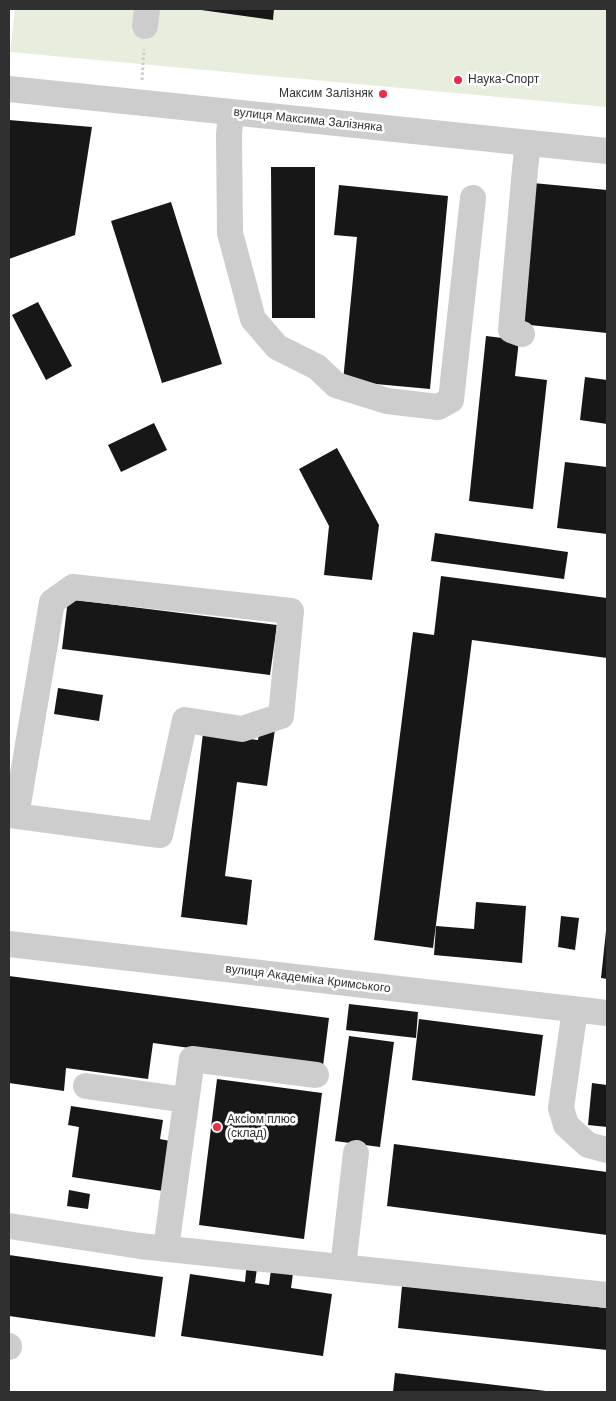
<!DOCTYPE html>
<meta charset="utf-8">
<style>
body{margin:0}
#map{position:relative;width:616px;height:1401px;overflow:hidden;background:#fff;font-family:Helvetica,sans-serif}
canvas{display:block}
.frame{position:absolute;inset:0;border:10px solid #303030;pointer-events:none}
</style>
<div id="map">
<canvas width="616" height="1401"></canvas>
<div class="frame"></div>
</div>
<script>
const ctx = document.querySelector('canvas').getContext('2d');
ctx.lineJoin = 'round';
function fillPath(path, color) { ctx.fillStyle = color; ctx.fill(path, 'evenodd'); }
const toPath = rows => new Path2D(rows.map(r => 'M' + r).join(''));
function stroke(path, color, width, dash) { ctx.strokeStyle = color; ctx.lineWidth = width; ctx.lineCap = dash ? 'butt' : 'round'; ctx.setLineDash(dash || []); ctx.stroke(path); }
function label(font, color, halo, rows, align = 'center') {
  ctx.font = font + ' Helvetica,sans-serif'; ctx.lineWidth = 5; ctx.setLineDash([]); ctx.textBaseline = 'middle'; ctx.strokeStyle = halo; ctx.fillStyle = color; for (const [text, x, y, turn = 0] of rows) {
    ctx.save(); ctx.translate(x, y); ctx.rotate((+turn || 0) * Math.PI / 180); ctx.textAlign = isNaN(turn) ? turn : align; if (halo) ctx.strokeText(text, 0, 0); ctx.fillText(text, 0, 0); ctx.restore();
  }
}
fillPath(toPath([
 [15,9,607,9,607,107,10,52]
]), '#e7eede');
fillPath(toPath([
 [194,9,274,9,273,20],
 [9,120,92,127,75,235,9,259],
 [271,167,315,167,315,318,272,318],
 [533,183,607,190,607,333,520,324],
 [339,185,448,196,430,389,343,381,357,237,334,235],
 [171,202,222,364,162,383,111,221],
 [38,302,72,366,46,380,12,315],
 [486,336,519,340,515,376,547,380,533,509,469,501],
 [585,377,607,380,607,424,580,420],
 [154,423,167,450,121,472,108,445],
 [337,448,379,525,372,580,324,575,329,526,299,469],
 [565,462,607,467,607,534,557,528],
 [435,533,568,552,564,579,431,561],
 [441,576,607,598,607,658,472,640,433,948,374,940,413,632,434,635],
 [68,599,277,625,270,675,62,649],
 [58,688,103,695,99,721,54,714],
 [260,727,275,729,267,786,237,782,225,876,252,880,247,925,181,917,203,733,258,740],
 [476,902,526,906,522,963,434,955,436,926,474,929],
 [561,916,579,918,575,950,558,947],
 [606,931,607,931,607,979,601,978],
 [9,976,329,1018,323,1066,153,1043,148,1079,66,1068,64,1091,9,1083],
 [349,1004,418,1012,416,1038,346,1030],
 [419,1019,543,1035,535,1096,412,1080],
 [349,1036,394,1042,380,1147,335,1141],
 [217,1079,322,1093,304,1239,199,1225],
 [592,1083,607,1085,607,1127,588,1125],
 [71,1106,163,1120,160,1139,170,1141,163,1191,72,1177,79,1127,68,1125],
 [394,1144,607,1172,607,1235,387,1206],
 [69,1190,90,1194,88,1209,67,1206],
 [9,1255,163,1277,155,1337,9,1316],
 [247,1260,258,1261,255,1283,269,1285,272,1263,294,1266,291,1288,332,1294,323,1356,181,1336,190,1274,245,1282],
 [402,1286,607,1308,607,1350,398,1328],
 [395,1373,546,1391,546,1392,393,1392]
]), '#171717');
stroke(toPath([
 [142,80,144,49]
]), '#cdcdcd', 3, [2.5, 2.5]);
stroke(toPath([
 [145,26,147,9],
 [9,89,607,151],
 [231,112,229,135,230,233,253,319,277,347,317,367,336,385,387,401,438,407,451,400,473,198],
 [522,334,511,330,525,169,528,143],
 [9,815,16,816,160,835,185,720,242,729,281,716,291,611,73,587,52,602,16,816],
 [9,944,607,1013],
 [575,1009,561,1108,566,1125,588,1145,607,1150],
 [86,1086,186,1100],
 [9,1226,140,1246,607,1295],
 [166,1248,192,1059,316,1075],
 [343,1267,356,1153],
 [9,1346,9,1347]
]), '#cdcdcd', 26);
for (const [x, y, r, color] of [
 [458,80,5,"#ed2c47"],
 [383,94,5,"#ed2c47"],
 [217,1127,5,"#ed2c47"]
]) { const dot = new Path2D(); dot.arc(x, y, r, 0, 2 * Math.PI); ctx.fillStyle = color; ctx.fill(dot); stroke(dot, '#fff', 2); }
label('12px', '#303030', '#fff', [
 ["Наука-Спорт",468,80],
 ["Максим Залізняк",373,94,"right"],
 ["Аксіом плюс",227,1120],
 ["(склад)",227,1134]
], 'left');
label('12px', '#303030', '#fff', [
 ["вулиця Максима Залізняка",308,120,6],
 ["вулиця Академіка Кримського",308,979,7]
]);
</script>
